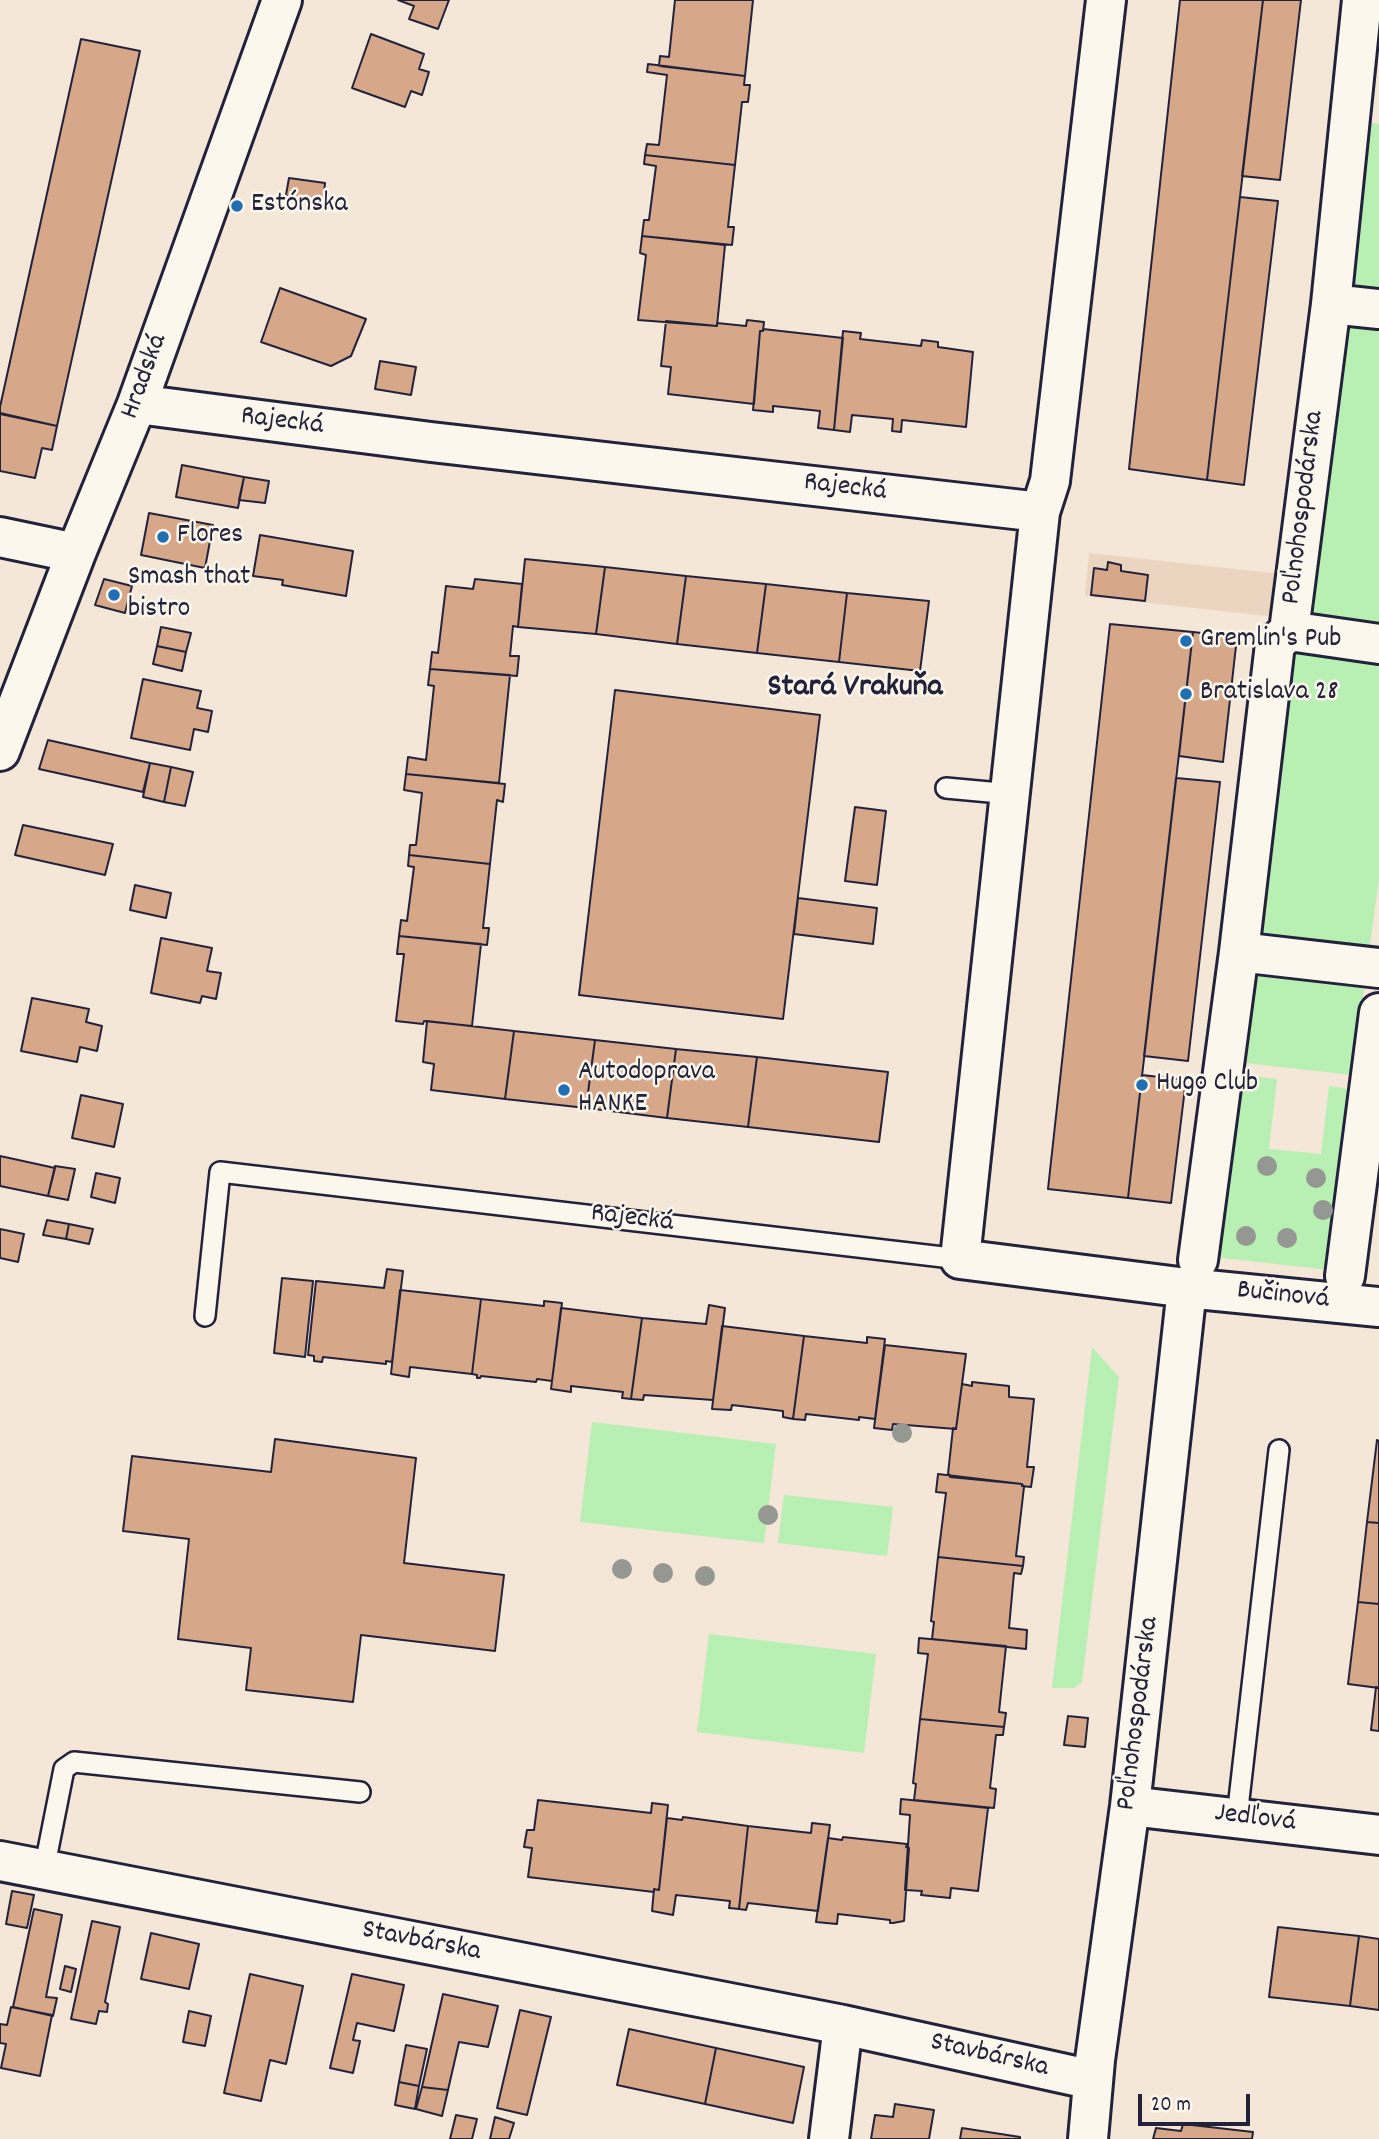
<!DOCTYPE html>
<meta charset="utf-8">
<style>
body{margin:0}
#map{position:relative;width:1379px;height:2139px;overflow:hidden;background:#f4e7d8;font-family:Dekko,sans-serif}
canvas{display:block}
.scale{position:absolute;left:1138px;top:2094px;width:112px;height:32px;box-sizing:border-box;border:4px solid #22223b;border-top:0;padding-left:9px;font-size:21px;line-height:24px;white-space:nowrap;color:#22223b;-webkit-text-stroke:5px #fbf7ec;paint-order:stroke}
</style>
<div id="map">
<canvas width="1379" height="2139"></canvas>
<div class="scale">20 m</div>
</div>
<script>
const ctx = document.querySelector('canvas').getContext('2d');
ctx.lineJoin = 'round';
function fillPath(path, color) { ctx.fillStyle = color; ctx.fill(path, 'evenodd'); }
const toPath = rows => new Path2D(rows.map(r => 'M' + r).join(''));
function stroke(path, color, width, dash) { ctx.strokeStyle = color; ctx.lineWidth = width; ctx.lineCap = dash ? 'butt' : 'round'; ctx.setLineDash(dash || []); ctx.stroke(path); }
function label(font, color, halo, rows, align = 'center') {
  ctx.font = font + ' Dekko,sans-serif'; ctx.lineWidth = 5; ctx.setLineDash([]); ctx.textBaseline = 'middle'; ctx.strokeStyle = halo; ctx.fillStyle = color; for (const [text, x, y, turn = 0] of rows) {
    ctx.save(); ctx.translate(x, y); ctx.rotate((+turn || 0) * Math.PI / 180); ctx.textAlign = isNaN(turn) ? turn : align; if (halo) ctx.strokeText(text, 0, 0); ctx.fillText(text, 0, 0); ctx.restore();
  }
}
fillPath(toPath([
 [1089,553,1281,574,1277,617,1085,596]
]), '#ebd4c0');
fillPath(toPath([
 [1358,121,1379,124,1379,879,1352,1075,1236,1062],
 [1234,1074,1277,1079,1269,1149,1321,1154,1329,1086,1349,1089,1329,1270,1214,1257],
 [1092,1347,1119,1377,1082,1682,1074,1688,1052,1688],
 [592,1422,776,1444,764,1543,580,1522],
 [784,1495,893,1507,887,1556,778,1543],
 [709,1634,876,1654,864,1753,697,1732]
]), '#b8efb2');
const building = toPath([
 [398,0,449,0,438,29,409,19,414,6,398,0],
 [675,0,753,0,745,76,659,66,660,56,669,57,675,0],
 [1180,0,1263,0,1207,480,1129,469,1180,0],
 [1263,0,1301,0,1280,180,1242,176,1263,0],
 [371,34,424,54,419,69,429,72,422,95,411,91,405,107,352,88,371,34],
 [81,39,140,51,57,426,0,413,0,407,81,39],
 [648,64,745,76,744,85,750,85,748,102,742,102,735,165,645,155,647,144,659,145,667,75,647,72,648,64],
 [645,155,735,165,728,227,734,227,732,245,642,236,644,220,649,220,656,166,644,164,645,155],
 [289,178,325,183,323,203,289,198,286,195,289,178],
 [1240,197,1278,201,1244,485,1207,480,1240,197],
 [642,236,725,245,717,326,638,320,646,255,640,253,642,236],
 [280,288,366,319,351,356,331,366,261,342,280,288],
 [747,320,764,322,763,331,760,331,754,404,668,394,671,367,661,366,666,321,717,326,717,323,746,326,747,320],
 [763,329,843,338,834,430,818,428,820,411,773,406,773,412,753,410,760,331,763,331,763,329],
 [843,331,861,333,860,339,921,346,922,340,938,342,938,347,973,352,966,427,902,420,901,432,892,431,893,419,852,415,850,432,834,430,843,331],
 [380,361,416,367,411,395,375,389,380,361],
 [0,414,57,426,52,450,42,448,35,478,0,471,0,414],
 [182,465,244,477,238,508,176,497,182,465],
 [244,477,269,481,265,503,239,500,244,477],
 [149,513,213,525,205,568,141,555,149,513],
 [260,535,353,551,346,596,282,585,283,580,253,576,260,535],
 [525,559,605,567,596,634,518,627,525,559],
 [1108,562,1121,565,1121,571,1148,575,1145,601,1091,595,1094,568,1107,570,1108,562],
 [605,567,686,576,677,644,596,634,605,567],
 [686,576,766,584,757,653,677,644,686,576],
 [104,579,132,586,125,613,95,605,104,579],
 [475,579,522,584,518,627,513,626,510,656,519,656,517,676,430,669,432,652,438,653,446,586,473,589,475,579],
 [766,584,847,593,839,662,757,653,766,584],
 [847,593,929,601,920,671,839,662,847,593],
 [1110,624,1193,632,1128,1198,1048,1189,1110,624],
 [161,627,191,633,186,652,157,646,161,627],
 [1193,632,1237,637,1223,762,1179,756,1193,632],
 [157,646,186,652,182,671,153,664,157,646],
 [430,669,510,675,499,783,406,774,408,757,426,760,434,686,428,685,430,669],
 [143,679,201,691,197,708,212,711,208,732,194,729,190,750,131,738,143,679],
 [615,690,820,715,783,1019,579,995,615,690],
 [48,740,150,763,143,792,39,769,48,740],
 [150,763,171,767,164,802,143,797,150,763],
 [171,767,193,772,185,806,164,802,171,767],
 [406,774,505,784,503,802,497,800,490,864,409,855,410,845,416,845,422,793,404,790,406,774],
 [1176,778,1220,782,1188,1061,1144,1056,1176,778],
 [855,807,886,811,877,885,845,881,855,807],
 [23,825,113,844,105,875,15,855,23,825],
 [409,855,490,864,483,928,489,928,487,945,399,936,401,920,407,921,414,867,408,866,409,855],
 [135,885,171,893,166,918,130,910,135,885],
 [798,898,877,908,873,944,794,934,798,898],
 [399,936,481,944,472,1026,424,1021,423,1024,396,1021,404,954,397,954,399,936],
 [161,938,212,948,207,971,221,973,216,999,202,996,200,1003,151,993,161,938],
 [32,998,89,1009,86,1022,102,1026,97,1051,80,1047,77,1062,21,1051,32,998],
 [427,1021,514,1031,505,1099,431,1090,434,1064,423,1062,427,1021],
 [514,1031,595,1040,586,1108,505,1099,514,1031],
 [595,1040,676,1049,667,1118,586,1108,595,1040],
 [676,1049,757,1057,748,1127,667,1118,676,1049],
 [757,1057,888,1072,879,1142,748,1127,757,1057],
 [1142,1075,1186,1080,1171,1203,1128,1198,1142,1075],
 [81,1095,123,1104,114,1147,72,1138,81,1095],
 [0,1156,55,1168,48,1196,0,1186,0,1156],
 [55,1166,75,1169,68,1200,48,1196,55,1166],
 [96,1173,120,1178,115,1203,91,1197,96,1173],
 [47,1220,69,1224,66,1239,43,1235,47,1220],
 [69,1224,93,1229,89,1244,66,1239,69,1224],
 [0,1229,24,1234,18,1262,0,1258,0,1229],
 [387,1269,403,1271,392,1362,386,1361,386,1364,323,1357,322,1362,314,1361,314,1356,308,1355,316,1281,384,1288,387,1269],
 [282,1278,313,1281,305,1357,274,1353,282,1278],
 [400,1290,481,1299,472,1374,410,1367,409,1377,391,1374,400,1290],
 [481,1299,544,1306,544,1301,562,1303,552,1381,537,1379,536,1382,481,1376,480,1378,477,1378,477,1375,472,1374,481,1299],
 [709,1305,725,1308,713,1400,644,1395,643,1400,631,1399,642,1318,706,1324,709,1305],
 [561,1308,642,1318,631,1399,622,1398,623,1392,571,1386,571,1392,551,1389,561,1308],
 [722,1326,804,1336,793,1419,783,1417,783,1411,732,1405,731,1410,712,1409,722,1326],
 [804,1336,867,1343,867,1337,885,1339,875,1419,859,1417,859,1420,806,1414,805,1420,793,1419,804,1336],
 [885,1345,966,1354,956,1429,893,1424,892,1430,874,1428,885,1345],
 [972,1382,1009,1386,1009,1397,1034,1399,1027,1467,1034,1467,1031,1487,1022,1486,1022,1484,950,1477,950,1475,948,1474,953,1428,956,1429,962,1384,972,1386,972,1382],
 [275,1439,416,1458,404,1563,504,1575,495,1651,361,1635,353,1702,246,1690,251,1648,178,1639,189,1539,123,1531,132,1456,271,1472,275,1439],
 [1377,1440,1379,1441,1379,1523,1367,1522,1377,1440],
 [938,1474,1022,1484,1024,1487,1016,1556,1024,1557,1023,1566,938,1557,946,1493,936,1492,938,1474],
 [1367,1522,1379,1523,1379,1604,1358,1602,1367,1522],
 [938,1557,1023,1566,1021,1574,1014,1573,1009,1628,1027,1630,1026,1649,932,1639,934,1622,931,1621,938,1557],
 [1358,1602,1379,1604,1379,1688,1348,1684,1358,1602],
 [919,1638,1006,1646,999,1712,1006,1713,1004,1727,920,1719,928,1654,918,1653,919,1638],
 [1376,1687,1379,1688,1379,1731,1371,1730,1376,1687],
 [1068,1716,1088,1718,1085,1747,1064,1745,1068,1716],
 [920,1719,1004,1727,1003,1735,996,1735,990,1788,996,1789,994,1808,914,1800,916,1784,913,1783,920,1719],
 [901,1799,988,1808,978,1891,951,1888,950,1898,921,1895,922,1891,905,1890,910,1815,900,1814,901,1799],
 [538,1800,651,1813,652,1803,668,1805,659,1890,654,1889,654,1892,528,1877,532,1848,524,1847,527,1830,534,1830,538,1800],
 [683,1817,748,1826,739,1909,729,1908,730,1901,676,1895,673,1915,652,1911,654,1889,659,1890,667,1818,682,1820,683,1817],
 [812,1823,830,1825,818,1911,748,1903,746,1910,739,1909,748,1826,811,1833,812,1823],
 [843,1837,907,1844,906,1847,909,1848,904,1921,893,1923,890,1923,890,1920,838,1914,837,1924,816,1922,828,1838,842,1840,843,1837],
 [12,1891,34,1895,27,1928,6,1924,12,1891],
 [34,1909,62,1915,46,1997,57,1998,53,2016,13,2007,34,1909],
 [92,1921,120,1927,105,2002,108,2004,107,2012,99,2011,96,2024,71,2019,92,1921],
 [1278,1927,1359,1936,1350,2006,1269,1997,1278,1927],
 [151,1933,199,1944,189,1989,141,1979,151,1933],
 [1359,1936,1379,1939,1379,2010,1350,2006,1359,1936],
 [65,1966,76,1969,71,1992,60,1989,65,1966],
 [250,1974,303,1986,286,2064,270,2060,261,2101,224,2093,250,1974],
 [352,1974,404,1985,394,2031,357,2023,353,2040,360,2041,353,2073,330,2068,352,1974],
 [443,1994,498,2006,488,2047,459,2042,448,2090,422,2087,443,1994],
 [11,2007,52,2015,40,2076,1,2068,6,2044,0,2043,0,2024,7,2025,11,2007],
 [520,2010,551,2017,527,2115,497,2108,520,2010],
 [189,2011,211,2016,205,2046,183,2042,189,2011],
 [629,2029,716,2048,705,2104,617,2085,629,2029],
 [406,2045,427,2049,419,2086,399,2082,406,2045],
 [716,2048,804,2067,793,2123,705,2104,716,2048],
 [399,2082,419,2086,415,2109,395,2105,399,2082],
 [422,2087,448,2090,442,2116,416,2109,422,2087],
 [895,2104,934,2110,929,2139,871,2139,875,2115,893,2117,895,2104],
 [456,2115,477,2119,472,2139,450,2139,456,2115],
 [495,2117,514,2123,509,2139,490,2139,495,2117],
 [1183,2124,1253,2132,1252,2139,1153,2139,1156,2128,1181,2131,1183,2124],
 [962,2128,1020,2137,1020,2139,960,2139,962,2128]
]);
fillPath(building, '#d6a788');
stroke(building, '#22223b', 2);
const lane = toPath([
 [946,788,1011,794],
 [205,1316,220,1172,960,1259],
 [1237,1817,1279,1450],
 [44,1870,64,1769,74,1762,360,1792]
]);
const street = toPath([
 [1106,0,1050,481,1040,512,960,1259,1187,1288,1379,1307],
 [1331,304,1379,309],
 [137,404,431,442,1040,512],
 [0,537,76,553],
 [1289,631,1379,644],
 [0,751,76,553,137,404,282,0],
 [1239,952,1379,968],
 [1198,1260,1239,952,1275,644,1289,631,1331,304,1362,0],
 [1345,1276,1379,1013],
 [1130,1806,1379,1835],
 [0,1861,843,2025,1093,2080],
 [829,2139,843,2025],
 [1088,2139,1095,2060,1130,1806,1187,1288]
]);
stroke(lane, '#22223b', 24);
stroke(street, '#22223b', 44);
stroke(lane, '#fbf7ec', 19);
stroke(street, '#fbf7ec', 38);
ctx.fillStyle = '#959792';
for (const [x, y] of [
 [1267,1166],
 [1316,1178],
 [1323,1210],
 [1246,1236],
 [1287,1238],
 [902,1433],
 [768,1515],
 [622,1569],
 [663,1573],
 [705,1576]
]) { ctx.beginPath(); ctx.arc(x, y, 10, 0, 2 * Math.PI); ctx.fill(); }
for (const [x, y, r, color] of [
 [237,206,7,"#1f6fb2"],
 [163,537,7,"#1f6fb2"],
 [114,595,7,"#1f6fb2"],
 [1186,641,7,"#1f6fb2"],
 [1186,694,7,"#1f6fb2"],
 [1142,1085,7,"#1f6fb2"],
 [564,1090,7,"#1f6fb2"]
]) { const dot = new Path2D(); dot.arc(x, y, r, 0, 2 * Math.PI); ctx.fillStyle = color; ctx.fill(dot); stroke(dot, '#fbf7ec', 2.5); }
label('28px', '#22223b', '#fbf7ec', [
 ["Estónska",251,206],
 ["Flores",177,537],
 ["Smash that",128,579],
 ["bistro",128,611],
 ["Gremlin's Pub",1200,641],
 ["Bratislava 28",1200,694],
 ["Autodoprava",578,1074],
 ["HANKE",578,1106],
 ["Hugo Club",1156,1085]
], 'left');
label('28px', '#22223b', '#fbf7ec', [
 ["Hradská",146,377,-70],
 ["Rajecká",282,423,7],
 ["Rajecká",845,489,7],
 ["Poľnohospodárska",1305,508,-83],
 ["Rajecká",632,1220,7],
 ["Bučinová",1283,1297,6],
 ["Poľnohospodárska",1140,1714,-83],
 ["Jedľová",1255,1820,7],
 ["Stavbárska",421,1943,11],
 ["Stavbárska",989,2057,13]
]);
label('bold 32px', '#22223b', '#fbf7ec', [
 ["Stará Vrakuňa",855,690]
]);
</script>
